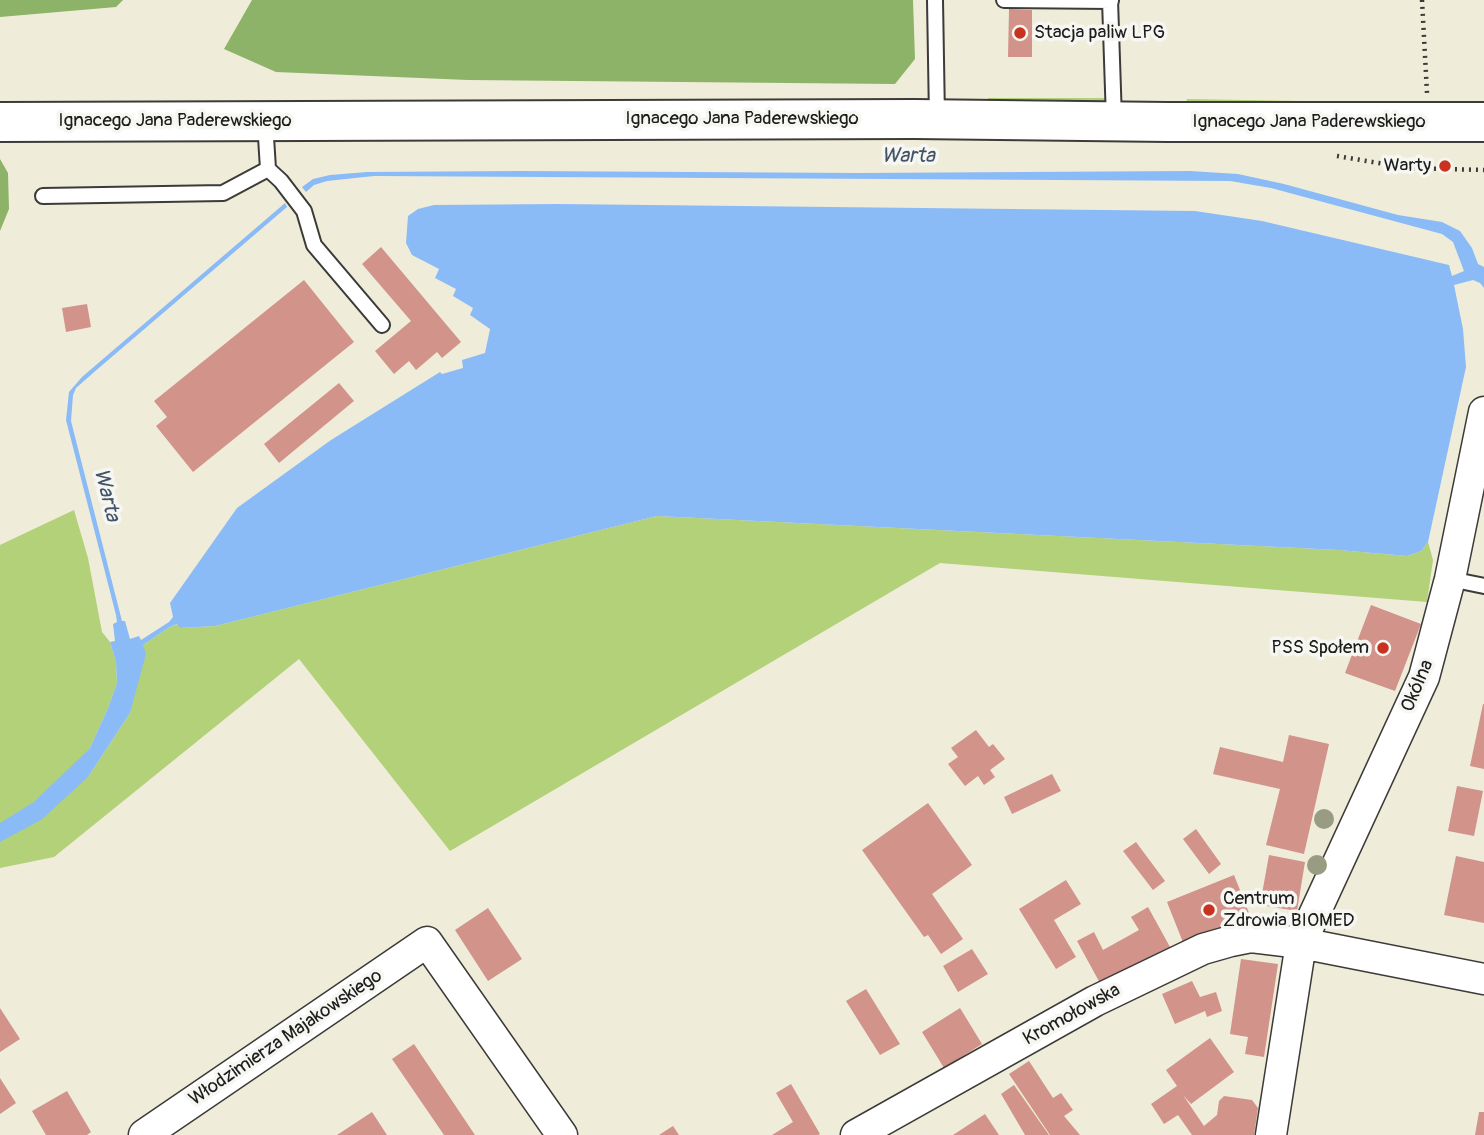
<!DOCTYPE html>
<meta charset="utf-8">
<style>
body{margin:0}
canvas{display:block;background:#efecd9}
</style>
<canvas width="1484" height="1135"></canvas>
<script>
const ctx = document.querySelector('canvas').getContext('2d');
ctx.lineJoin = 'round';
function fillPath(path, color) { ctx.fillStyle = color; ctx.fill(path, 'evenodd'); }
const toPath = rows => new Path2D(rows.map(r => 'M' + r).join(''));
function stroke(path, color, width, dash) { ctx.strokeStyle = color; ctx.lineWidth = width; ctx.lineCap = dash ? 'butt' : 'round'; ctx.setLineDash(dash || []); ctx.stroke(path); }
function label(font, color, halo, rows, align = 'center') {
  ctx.font = font + ' Pangolin,sans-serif'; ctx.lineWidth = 7; ctx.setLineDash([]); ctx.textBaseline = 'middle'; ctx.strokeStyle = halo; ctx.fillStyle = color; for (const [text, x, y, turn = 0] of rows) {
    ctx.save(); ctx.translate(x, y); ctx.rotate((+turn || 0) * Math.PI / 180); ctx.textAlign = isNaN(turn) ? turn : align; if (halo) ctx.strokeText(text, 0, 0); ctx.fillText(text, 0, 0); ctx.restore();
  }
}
fillPath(toPath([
 [988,98,1109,98,1108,104,988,103],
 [1187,99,1416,103,1417,106,1191,105,1186,102],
 [74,510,88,558,102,632,110,642,116,662,117,683,108,708,90,748,65,774,88,777,130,713,143,645,168,628,178,624,180,628,215,626,657,516,1339,550,1407,556,1421,551,1428,542,1433,560,1427,602,940,563,450,851,299,659,54,857,0,868,0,545]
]), '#b2d178');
fillPath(toPath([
 [0,0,123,0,116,7,0,17],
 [252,0,913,0,915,59,895,84,468,80,276,72,224,49],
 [0,159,8,173,9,209,0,231]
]), '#8db368');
fillPath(toPath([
 [521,171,859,173,1190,171,1238,174,1284,184,1398,215,1442,222,1460,231,1472,248,1478,264,1484,267,1484,288,1480,283,1473,280,1454,285,1463,329,1466,367,1428,542,1421,551,1407,556,1339,550,657,516,215,626,180,628,177,624,168,628,143,645,146,654,130,713,88,777,41,820,0,842,0,823,34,802,90,748,108,708,117,683,116,662,110,642,115,641,113,624,117,622,116,615,66,420,69,392,82,377,285,203,287,207,93,373,76,388,73,395,71,421,122,621,125,621,130,639,139,636,141,640,169,622,173,617,170,603,237,508,331,440,440,372,442,374,463,368,462,360,485,353,490,329,470,315,473,308,453,296,456,289,435,278,439,269,412,255,406,243,408,216,418,209,434,205,558,204,1195,211,1262,221,1449,265,1452,276,1464,271,1453,242,1442,234,1271,188,1230,181,374,176,327,181,314,185,306,192,302,187,313,179,330,175,367,172]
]), '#8bbbf6');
fillPath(toPath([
 [1009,9,1032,10,1032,57,1008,57],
 [381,247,461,342,442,358,437,352,416,370,409,361,394,374,375,351,411,321,362,264],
 [304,280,354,342,193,472,156,426,167,417,154,401],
 [87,304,91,327,66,332,62,308],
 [339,383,354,401,279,463,264,444],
 [1371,605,1421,624,1395,691,1345,673],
 [1483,704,1484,704,1484,769,1470,766],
 [976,730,989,747,993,744,1005,759,990,770,995,777,984,785,978,776,965,786,948,764,958,757,951,748],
 [1289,735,1329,744,1304,854,1266,845,1280,789,1213,774,1220,747,1283,762],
 [1052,774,1061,791,1012,814,1004,797],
 [1457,786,1483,791,1474,836,1448,831],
 [928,803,972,865,932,894,963,939,941,954,928,935,924,937,862,850],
 [1196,829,1221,864,1209,874,1183,839],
 [1136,842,1165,881,1153,890,1123,851],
 [1269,855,1305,862,1297,911,1260,905],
 [1456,856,1484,862,1484,923,1444,915],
 [1234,875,1251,918,1184,945,1167,902],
 [1066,880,1081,904,1054,920,1076,957,1056,969,1019,909],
 [1148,907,1170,947,1101,985,1077,941,1094,932,1103,950,1139,930,1131,917],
 [488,908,522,959,488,981,455,930],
 [972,949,988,974,958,992,943,966],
 [1241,959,1278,964,1264,1057,1245,1054,1248,1037,1230,1034],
 [1192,981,1200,997,1216,992,1222,1011,1207,1017,1205,1011,1175,1024,1162,994],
 [866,989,900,1044,880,1055,846,1001],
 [0,1008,20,1039,0,1052],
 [960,1008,982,1044,944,1068,922,1032],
 [1210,1038,1234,1072,1191,1104,1183,1095,1204,1126,1217,1115,1219,1101,1224,1096,1252,1100,1258,1108,1254,1135,1192,1135,1178,1115,1164,1124,1151,1104,1177,1086,1166,1070],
 [414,1044,475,1135,444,1135,392,1059],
 [1029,1061,1053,1098,1061,1093,1073,1110,1064,1116,1080,1135,1050,1135,1009,1074],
 [0,1078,16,1103,0,1114],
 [791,1084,820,1134,818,1135,772,1135,793,1122,776,1093],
 [1014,1085,1049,1135,1025,1135,1001,1094],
 [67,1091,91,1132,87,1135,46,1135,32,1111],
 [372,1112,387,1135,337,1135],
 [1479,1112,1484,1112,1484,1135,1475,1135],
 [985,1114,999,1135,953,1135],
 [673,1126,679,1135,659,1135]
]), '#d1938a');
const lane = toPath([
 [935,0,937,118],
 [1004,0,1111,1],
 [1110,0,1114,120],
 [265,121,268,169,281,181,304,211,314,245,382,325],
 [43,196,223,193,268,169],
 [1450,579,1484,586]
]);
const street = toPath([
 [144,1135,427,942,562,1135],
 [856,1135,1095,1001,1203,949,1231,941,1251,937,1301,943,1484,979],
 [1271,1135,1301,943,1424,677,1450,579,1484,412]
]);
const secondary = toPath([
 [0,122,914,119,1168,122,1484,122]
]);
stroke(lane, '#3c3b38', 18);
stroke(street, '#3c3b38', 33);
stroke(secondary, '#3c3b38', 42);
stroke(toPath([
 [1422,0,1427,93],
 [1337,156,1408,168,1484,170]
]), '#3c3b38', 4.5, [2, 5]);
stroke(lane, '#fff', 14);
stroke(street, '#fff', 30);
stroke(secondary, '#fff', 38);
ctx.fillStyle = '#989c83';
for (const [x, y] of [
 [1324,819],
 [1317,865]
]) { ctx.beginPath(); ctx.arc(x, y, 10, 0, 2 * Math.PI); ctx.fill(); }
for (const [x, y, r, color] of [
 [1020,33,7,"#c8321e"],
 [1445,166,7,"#c8321e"],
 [1383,648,7,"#c8321e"],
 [1209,910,7,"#c8321e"]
]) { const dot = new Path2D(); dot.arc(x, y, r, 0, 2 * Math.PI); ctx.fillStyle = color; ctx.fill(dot); stroke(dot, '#f6f6f2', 2.5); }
label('19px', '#1c1c1c', '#f6f6f2', [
 ["Stacja paliw LPG",1034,33],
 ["Warty",1431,166,"right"],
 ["PSS Społem",1369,648,"right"],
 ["Centrum",1223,899],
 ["Zdrowia BIOMED",1223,921]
], 'left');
label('19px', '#1c1c1c', '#f6f6f2', [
 ["Ignacego Jana Paderewskiego",742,119],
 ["Ignacego Jana Paderewskiego",175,121],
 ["Ignacego Jana Paderewskiego",1309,122],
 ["Okólna",1418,686,-67],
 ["Kromołowska",1072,1015,-29],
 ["Włodzimierza Majakowskiego",286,1038,-34]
]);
label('italic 21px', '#435468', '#f6f6f2', [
 ["Warta",908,157],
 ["Warta",106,495,76]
]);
</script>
